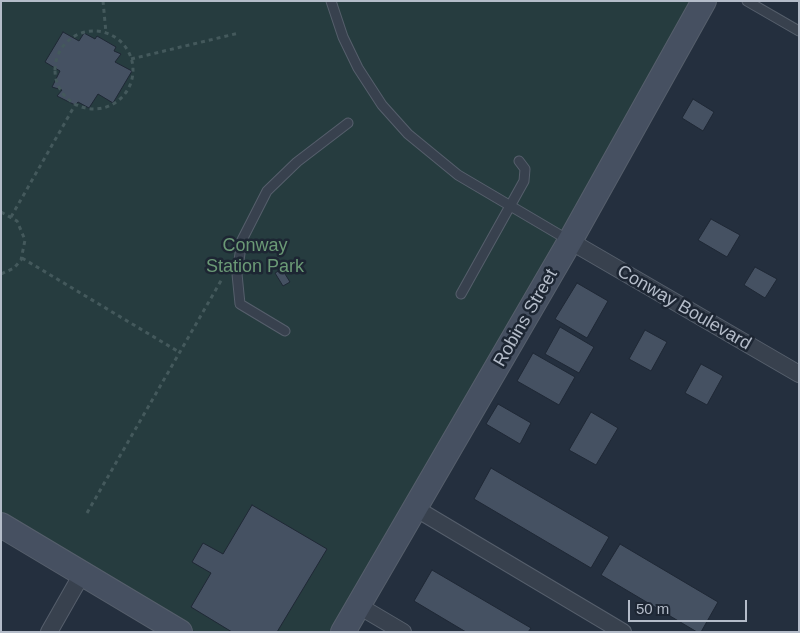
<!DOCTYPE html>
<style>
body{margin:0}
#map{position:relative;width:800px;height:633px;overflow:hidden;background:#242f3e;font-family:Arial,sans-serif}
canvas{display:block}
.frame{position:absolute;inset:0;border:2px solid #b4bcc9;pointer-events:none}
.scale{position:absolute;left:628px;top:600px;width:119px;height:22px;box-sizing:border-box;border:2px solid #b4bcc9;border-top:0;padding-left:6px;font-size:15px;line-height:18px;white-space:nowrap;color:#b4bcc9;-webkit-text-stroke:4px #1d2633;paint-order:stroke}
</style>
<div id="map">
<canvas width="800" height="633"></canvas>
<div class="frame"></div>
<div class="scale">50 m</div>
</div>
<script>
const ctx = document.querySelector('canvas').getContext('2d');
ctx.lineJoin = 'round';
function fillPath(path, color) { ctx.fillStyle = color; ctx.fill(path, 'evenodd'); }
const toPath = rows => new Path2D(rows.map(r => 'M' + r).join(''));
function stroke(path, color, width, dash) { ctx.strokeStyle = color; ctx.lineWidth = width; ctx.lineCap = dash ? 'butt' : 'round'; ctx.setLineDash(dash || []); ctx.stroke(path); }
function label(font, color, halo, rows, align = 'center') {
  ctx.font = font + ' Arial,sans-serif'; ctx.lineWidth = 5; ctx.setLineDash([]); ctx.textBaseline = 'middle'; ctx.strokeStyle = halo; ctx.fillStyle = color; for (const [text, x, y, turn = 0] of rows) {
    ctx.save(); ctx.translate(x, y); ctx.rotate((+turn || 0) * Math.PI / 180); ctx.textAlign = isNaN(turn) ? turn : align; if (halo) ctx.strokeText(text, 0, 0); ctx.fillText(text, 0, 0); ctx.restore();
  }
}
fillPath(toPath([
 [1,1,697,1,329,632,196,632,1,517]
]), '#263c3f');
const building = toPath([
 [63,32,79,41,84,33,95,39,97,36,116,47,114,51,121,54,115,62,132,71,113,103,98,94,89,108,78,102,75,105,57,96,62,90,52,87,60,71,45,62,63,32],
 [693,99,714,112,703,131,682,118,693,99],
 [711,219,740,235,727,257,698,240,711,219],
 [755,267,777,279,765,298,744,285,755,267],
 [282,269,290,282,283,286,275,273,282,269],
 [577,283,608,301,587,338,555,319,577,283],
 [560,327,594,347,579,373,545,354,560,327],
 [645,330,667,342,651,371,629,359,645,330],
 [533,353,575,377,559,405,517,381,533,353],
 [701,364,723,376,707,405,685,393,701,364],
 [498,404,531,423,520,444,486,424,498,404],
 [591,412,618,428,596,465,569,450,591,412],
 [491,468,609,537,591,568,474,499,491,468],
 [252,505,327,549,277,632,232,632,191,607,211,573,192,562,203,543,223,554,252,505],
 [620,544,718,602,701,632,697,632,601,575,620,544],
 [432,570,531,628,528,632,466,632,414,601,432,570]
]);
fillPath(building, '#455162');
stroke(building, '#1f2835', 1);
const lane = toPath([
 [331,1,343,37,358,68,382,105,408,134,458,175,570,241],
 [747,1,799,31],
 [461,294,524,181,525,169,519,161],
 [285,331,240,304,237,274,242,240,267,191,297,162,348,123]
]);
const street = toPath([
 [570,241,799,374],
 [415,508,623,632],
 [359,606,403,632],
 [49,632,82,574]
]);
const secondary = toPath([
 [1,525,180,632],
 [343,632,570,241,704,1]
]);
stroke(lane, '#565f6c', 11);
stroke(street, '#565f6c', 18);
stroke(secondary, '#565f6c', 26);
stroke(toPath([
 [103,1,106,33],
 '55 70a39 39 0 1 1 78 0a39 39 0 1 1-78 0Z',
 [131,59,239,33],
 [1,212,17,221,25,240,21,260,14,268,1,274],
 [11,217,75,105],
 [22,258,179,352],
 [87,513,222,279]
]), '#44595c', 3, [4, 4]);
stroke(lane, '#38414e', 9);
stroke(street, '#38414e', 16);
stroke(secondary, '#465061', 24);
label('18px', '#6b9a76', '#1d2633', [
 ["Conway",255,246],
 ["Station Park",255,267]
]);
label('18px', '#b4bcc9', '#1d2633', [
 ["Conway Boulevard",684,308,30],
 ["Robins Street",526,318,-60]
]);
</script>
